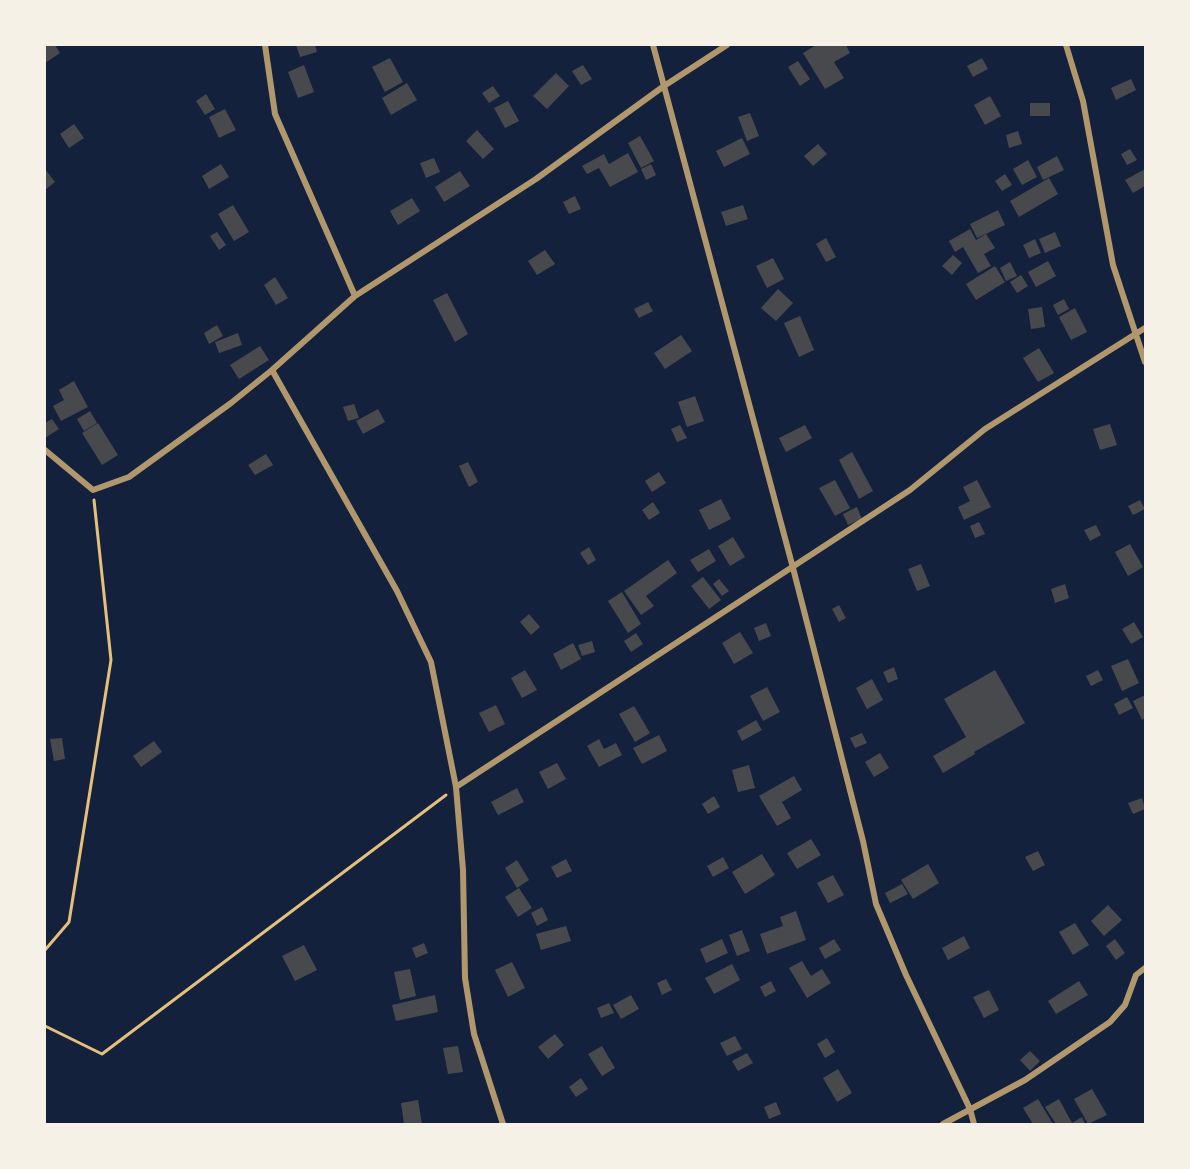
<!DOCTYPE html>
<style>
body{margin:0}
#map{position:relative;width:1190px;height:1169px;overflow:hidden;background:#14213d;font-family:"Fira Sans",sans-serif}
canvas{display:block}
.frame{position:absolute;inset:0;border:46px solid #f6f1e7;pointer-events:none}
</style>
<div id="map">
<canvas width="1190" height="1169"></canvas>
<div class="frame"></div>
</div>
<script>
const ctx = document.querySelector('canvas').getContext('2d');
ctx.lineJoin = 'round';
function fillPath(path, color) { ctx.fillStyle = color; ctx.fill(path, 'evenodd'); }
const toPath = rows => new Path2D(rows.map(r => 'M' + r).join(''));
function stroke(path, color, width, dash) { ctx.strokeStyle = color; ctx.lineWidth = width; ctx.lineCap = dash ? 'butt' : 'round'; ctx.setLineDash(dash || []); ctx.stroke(path); }
fillPath(toPath([
 [45,45,55,45,60,53,45,63],
 [296,45,315,45,317,52,300,57],
 [816,45,846,45,850,53,834,62,844,78,825,89,803,53],
 [390,58,403,82,385,92,372,67],
 [982,58,988,69,973,77,967,66],
 [798,61,810,79,800,86,788,67],
 [304,65,314,92,298,98,288,72],
 [583,65,592,79,581,85,572,71],
 [556,73,569,86,547,109,533,96],
 [1131,79,1136,90,1116,100,1111,88],
 [407,83,417,100,391,115,382,98],
 [493,86,500,96,489,103,482,93],
 [206,94,215,109,205,115,196,101],
 [990,96,1001,116,985,125,974,105],
 [508,101,519,121,505,128,494,108],
 [1030,103,1050,103,1050,116,1030,116],
 [225,109,236,130,219,138,209,117],
 [750,113,759,136,747,141,738,117],
 [74,124,84,138,69,148,60,134],
 [477,130,494,149,483,159,466,141],
 [1018,131,1022,144,1009,148,1006,135],
 [640,136,654,161,641,168,628,143],
 [742,138,750,154,724,167,716,151],
 [818,144,827,154,813,166,804,156],
 [1130,149,1137,160,1127,165,1121,154],
 [628,153,638,172,610,187,599,168,587,174,582,166,604,154,609,164],
 [1057,156,1064,170,1043,180,1037,167],
 [434,158,440,172,426,178,420,163],
 [1028,160,1037,177,1022,185,1013,169],
 [221,164,229,177,209,189,202,176],
 [651,164,656,175,646,180,641,169],
 [45,169,55,182,45,190],
 [1145,169,1145,186,1133,193,1125,180],
 [460,171,470,186,444,202,435,187],
 [1005,174,1012,185,1002,191,995,181],
 [1049,178,1058,194,1019,217,1010,201],
 [575,196,581,209,569,214,563,202],
 [412,198,420,211,398,225,390,211],
 [233,205,249,232,234,241,218,214],
 [743,205,748,219,726,226,721,212],
 [998,210,1005,225,977,238,970,224],
 [970,229,976,240,986,234,995,248,984,254,991,266,978,273,963,247,955,252,949,241],
 [217,232,226,245,219,250,210,236],
 [1055,232,1061,246,1045,253,1039,239],
 [826,238,836,257,826,262,816,244],
 [1035,239,1041,253,1029,258,1023,245],
 [545,250,555,264,537,275,528,261],
 [953,255,962,263,952,275,942,266],
 [773,258,784,279,767,288,756,266],
 [1048,261,1056,276,1036,287,1028,272],
 [1010,262,1017,276,1006,281,1000,268],
 [995,266,1005,282,976,300,966,284],
 [1021,275,1028,286,1017,293,1010,282],
 [275,277,288,298,276,305,264,285],
 [778,289,793,303,776,321,761,308],
 [447,293,468,334,455,342,433,300],
 [1064,299,1069,309,1058,315,1053,305],
 [648,302,653,311,639,318,634,309],
 [1042,307,1045,327,1031,329,1028,309],
 [1075,308,1087,332,1071,340,1059,317],
 [800,316,814,350,799,357,784,323],
 [217,325,223,336,209,344,204,333],
 [238,333,242,345,219,353,215,342],
 [681,335,692,351,665,369,654,353],
 [260,346,269,360,239,379,230,365],
 [1039,348,1054,373,1038,382,1023,358],
 [74,381,88,407,61,421,53,406,64,400,59,390],
 [695,396,704,421,687,427,678,402],
 [354,404,359,418,348,421,343,407],
 [378,409,385,422,363,434,356,421],
 [90,411,97,423,84,431,77,419],
 [52,419,59,429,45,438,45,423],
 [98,423,118,455,102,465,82,433],
 [1110,424,1117,445,1100,450,1093,429],
 [680,425,687,438,677,442,671,429],
 [805,425,812,438,786,452,779,438],
 [852,452,873,491,859,499,839,460],
 [266,454,273,465,255,475,248,465],
 [468,462,478,482,469,487,459,466],
 [659,472,666,483,652,492,645,481],
 [835,480,850,508,835,516,819,488],
 [977,480,991,507,964,520,958,507,970,501,963,487],
 [721,499,731,519,709,530,699,510],
 [1140,500,1145,509,1133,515,1128,506],
 [653,502,660,513,649,520,642,510],
 [857,507,862,519,848,525,843,514],
 [979,522,985,534,975,538,970,526],
 [1096,525,1101,535,1090,541,1084,530],
 [733,537,745,557,730,566,718,546],
 [1130,544,1143,567,1128,576,1115,552],
 [589,547,596,560,588,565,580,553],
 [709,549,716,561,698,572,690,560],
 [668,560,677,573,646,596,654,606,641,615,624,591],
 [921,564,930,586,917,591,908,569],
 [703,577,721,600,709,609,691,586],
 [719,579,729,591,722,596,713,584],
 [1065,584,1069,598,1055,603,1051,589],
 [622,592,641,624,628,633,608,601],
 [839,605,846,618,839,622,832,609],
 [529,614,540,627,531,635,520,622],
 [1134,622,1143,637,1131,644,1122,629],
 [766,623,771,636,759,641,754,628],
 [740,632,753,653,734,664,722,643],
 [636,633,643,644,631,652,624,641],
 [592,641,595,652,582,656,578,645],
 [573,643,581,659,561,670,553,654],
 [1128,659,1139,683,1122,691,1111,666],
 [894,667,898,679,888,683,883,672],
 [525,670,537,690,522,698,511,678],
 [995,670,1025,723,974,752,975,754,943,773,933,756,966,737,944,699],
 [1098,670,1103,680,1091,686,1086,676],
 [872,679,883,700,867,709,856,688],
 [767,687,780,712,763,721,750,696],
 [1145,695,1145,718,1142,720,1133,701],
 [1127,697,1133,708,1119,715,1114,704],
 [496,705,505,724,489,732,479,713],
 [634,706,650,733,635,742,619,714],
 [756,720,762,730,742,741,737,731],
 [862,733,867,743,855,748,850,738],
 [659,735,667,751,642,764,633,748],
 [62,738,65,759,54,761,50,739],
 [599,739,604,749,616,743,622,755,599,767,587,746],
 [154,741,162,752,141,767,133,756],
 [880,753,889,768,874,777,865,762],
 [557,763,566,779,548,789,539,772],
 [749,765,755,788,738,792,732,770],
 [794,776,802,790,782,802,791,818,777,826,759,796],
 [517,788,524,802,498,815,491,802],
 [714,796,720,807,708,814,702,804],
 [1142,798,1145,809,1133,814,1128,803],
 [811,839,821,855,797,869,787,853],
 [1038,851,1045,865,1033,871,1025,857],
 [762,854,775,875,745,894,732,872],
 [723,857,729,868,713,877,707,866],
 [566,859,572,871,557,878,551,867],
 [517,860,529,880,517,888,505,868],
 [928,864,939,883,913,899,901,880],
 [833,875,844,895,828,903,817,883],
 [902,884,908,894,890,903,885,893],
 [519,888,532,908,518,917,505,897],
 [1108,905,1122,920,1104,936,1091,921],
 [542,907,548,920,537,926,531,913],
 [796,911,806,940,767,954,760,934,783,926,780,917],
 [1075,923,1089,945,1073,955,1059,932],
 [566,926,571,941,541,950,536,934],
 [742,930,750,951,737,956,729,935],
 [964,936,970,948,948,960,942,948],
 [722,939,728,953,706,963,700,949],
 [834,939,841,950,825,959,819,948],
 [1115,939,1125,953,1116,960,1106,946],
 [424,943,428,953,416,958,412,948],
 [304,945,317,970,295,981,282,956],
 [802,961,811,976,822,969,831,983,807,998,789,968],
 [512,962,525,988,508,997,495,970],
 [732,964,740,980,714,994,705,978],
 [410,969,416,996,400,1000,394,972],
 [666,979,672,990,662,995,657,983],
 [771,981,776,991,765,997,760,987],
 [1079,981,1088,995,1056,1014,1048,1001],
 [989,990,999,1010,984,1018,973,997],
 [435,995,438,1012,396,1021,392,1005],
 [631,995,639,1009,621,1019,613,1005],
 [609,1003,614,1013,601,1018,597,1008],
 [555,1034,564,1045,548,1059,538,1047],
 [735,1036,742,1049,727,1056,720,1043],
 [827,1038,835,1052,825,1058,817,1044],
 [458,1046,463,1072,448,1074,443,1048],
 [602,1046,615,1068,602,1076,588,1054],
 [1030,1051,1040,1061,1030,1071,1020,1060],
 [747,1053,753,1063,738,1071,732,1061],
 [838,1069,852,1093,837,1102,823,1078],
 [581,1078,588,1089,576,1097,569,1087],
 [1092,1089,1107,1115,1088,1124,1074,1099],
 [1038,1099,1053,1124,1033,1124,1023,1108],
 [1059,1099,1072,1123,1082,1117,1085,1124,1056,1124,1045,1107],
 [418,1100,422,1124,404,1124,401,1103],
 [776,1102,781,1114,769,1119,764,1107]
]), '#48494c');
stroke(toPath([
 [45,950,69,922,111,660,94,500],
 [45,1026,102,1054,446,795]
]), '#e5c07b', 3);
stroke(toPath([
 [265,45,275,114,355,296],
 [653,45,793,568,863,841,876,904,906,975,970,1109,974,1124],
 [1066,45,1083,101,1113,265,1145,362],
 [272,370,397,591,431,662,456,787,463,870,465,978,474,1034,503,1124],
 [45,450,93,490,129,477,231,403,272,370,355,296,536,179,664,86,727,45],
 [456,787,910,490,985,429,1145,328],
 [943,1124,1025,1080,1110,1022,1125,1005,1136,975,1145,968]
]), '#b1986c', 6);
</script>
